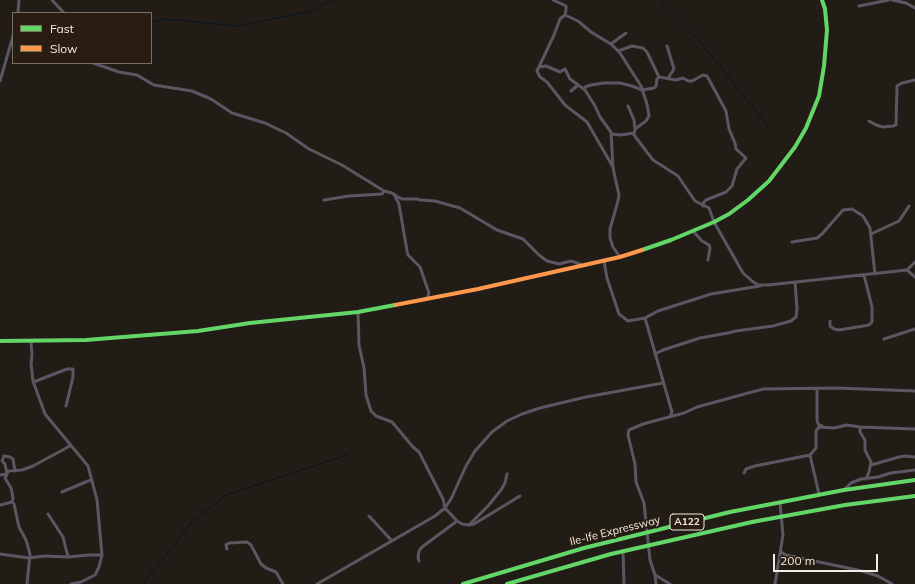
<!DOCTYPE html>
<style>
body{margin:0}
#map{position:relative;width:915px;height:584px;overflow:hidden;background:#221c16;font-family:Mulish,sans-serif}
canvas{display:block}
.legend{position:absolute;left:12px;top:12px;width:140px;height:52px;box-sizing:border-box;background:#281d10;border:1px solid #797064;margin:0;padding:5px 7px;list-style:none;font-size:12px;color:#f3ece3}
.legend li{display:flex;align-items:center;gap:8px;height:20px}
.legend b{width:20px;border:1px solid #797064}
.scale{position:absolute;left:773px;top:554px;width:105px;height:18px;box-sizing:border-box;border:2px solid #f3ece3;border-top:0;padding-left:5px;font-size:12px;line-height:14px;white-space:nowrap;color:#f3ece3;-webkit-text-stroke:3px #281d10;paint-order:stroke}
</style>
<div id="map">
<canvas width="915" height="584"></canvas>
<ul class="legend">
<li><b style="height:5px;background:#63d668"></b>Fast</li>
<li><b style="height:5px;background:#ff974d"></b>Slow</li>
</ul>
<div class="scale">200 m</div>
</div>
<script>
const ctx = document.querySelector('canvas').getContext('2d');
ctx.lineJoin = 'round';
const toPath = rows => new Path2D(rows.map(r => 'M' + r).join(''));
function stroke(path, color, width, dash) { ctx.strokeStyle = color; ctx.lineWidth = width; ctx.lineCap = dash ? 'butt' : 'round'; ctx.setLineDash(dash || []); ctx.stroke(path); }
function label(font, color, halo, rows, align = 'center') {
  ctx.font = font + ' Mulish,sans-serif'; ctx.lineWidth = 4; ctx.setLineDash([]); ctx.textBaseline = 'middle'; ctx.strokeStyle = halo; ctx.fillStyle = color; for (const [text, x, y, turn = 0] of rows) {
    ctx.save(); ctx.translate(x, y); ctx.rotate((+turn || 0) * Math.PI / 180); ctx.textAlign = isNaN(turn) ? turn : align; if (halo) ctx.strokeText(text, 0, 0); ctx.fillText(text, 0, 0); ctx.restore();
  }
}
stroke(toPath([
 [660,0,703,45,768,126],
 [151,22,166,19,238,26,311,11,334,0],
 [8,60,13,59],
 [0,63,5,61],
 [143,584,191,523,226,495,347,455]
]), '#031425', 1);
stroke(toPath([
 [52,0,64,13],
 [553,0,566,6,566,10,565,15,560,19,554,35,537,71,540,77,547,82,565,105,587,122,613,167],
 [892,0,906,3,915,8],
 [859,6,889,0],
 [18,13,19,0],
 [565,15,578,21,591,32,611,44,620,53,641,86,647,104,649,116,646,121,635,129,634,135,653,160,678,176,695,201,709,208,714,222,743,273,752,281,758,285,768,285,907,270,915,277],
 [611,44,626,33],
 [667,46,674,69,668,78],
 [618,51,632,46,643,48,647,52,659,77],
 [93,63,119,72,137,75,154,85,192,91,211,99,232,113,265,123,286,133,309,149,342,165,384,191,392,193,398,197,402,199,417,199,420,200,435,201,460,208,497,230,523,239,539,255,547,261,559,264,571,261,580,264,582,266],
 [539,67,546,66,560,72,565,69,570,79,585,90,595,106,600,117,611,132,613,168,619,195,618,201,610,229,610,238,613,247,620,257],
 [0,81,13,36],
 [585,90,585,87,591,85,604,83,620,83,632,86,642,90,654,88,656,86,657,79,659,77,676,80,683,78,688,81,692,81,703,75,707,76,726,111,729,129,735,143,736,149,746,158,737,169,732,186,726,192,706,200,704,202,703,206],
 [571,91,578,85],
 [628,106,634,120,635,129],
 [869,121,876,125,883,127,893,126,896,125,897,86,902,83,915,80],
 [612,134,621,135,634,133],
 [394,194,399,204,407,251,408,255,420,267,429,293,427,299],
 [324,200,349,196,382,194,384,191],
 [693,231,702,241,709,245,710,248,708,260],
 [871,234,899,221,909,206],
 [792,242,817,238,822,234,843,210,852,209,863,216,870,228,875,274],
 [604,261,607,278,619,314,628,321,645,318,658,311,711,294,760,286],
 [907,270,915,262],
 [358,312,359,345,364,368,366,395,371,411,376,416,392,422,413,447,419,452,443,499,445,508,457,521,462,524,469,525,474,524,520,496],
 [645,318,672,412,670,417],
 [830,321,830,326,834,329,839,330,869,325,872,322,872,307,864,275],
 [884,339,915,329],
 [31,341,32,355,31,364,33,381,45,414,88,466,97,500,102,555,99,567,95,575,81,582,71,584],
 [655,354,663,350,700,338,728,333,736,331,773,326,791,321,796,317,797,309,795,282],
 [33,381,36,381,67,369,73,369,73,377,66,406],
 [817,389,817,420,818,424,822,426],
 [860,427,860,432,865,440,865,450,871,462,869,472,866,479],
 [810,455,819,494],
 [871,465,899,457,905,456,915,457],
 [15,471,13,459,10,457,4,456,2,461,5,464,7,474,5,478,11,488,13,498,12,502,14,504,19,527,26,540,30,554,27,584],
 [744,473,746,469,755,466,810,455,816,448,816,431,819,427,834,428,847,425,860,427,915,429],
 [0,475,7,474,8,471,22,470,33,466,70,446],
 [844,490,851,483,861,479,878,477,891,473,915,470],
 [62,492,88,481,92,480],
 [0,505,12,502],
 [48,514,63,537,68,557,89,555,102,555],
 [369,516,392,541],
 [469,525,488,506,501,490,505,483,507,474],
 [227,549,226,545,229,543,247,542,251,545,261,564,266,568,276,572,283,584],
 [623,552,624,584],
 [781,552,786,555,862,571,878,576,892,584],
 [0,554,29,558,44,556,68,557],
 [419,561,418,558,419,551,422,547,457,521],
 [655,575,656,584],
 [317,584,435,516,445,508,451,499,466,466,475,451,492,432,507,421,522,414,540,408,586,397,663,383],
 [670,584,655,575,650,560,644,503,636,482,635,464,628,435,629,430,643,424,684,413,697,407,763,389,836,388,915,391],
 [775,584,783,535,780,503]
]), '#595761', 3);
stroke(toPath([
 [642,250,671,240,714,222,729,214,748,200,769,181,795,147,806,128,819,96,824,66,827,30,825,9,822,0],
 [0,341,86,340,198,331,250,323,358,312,395,305],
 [463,584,584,548,730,512,844,490,915,480],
 [507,584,611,554,752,522,845,505,915,496]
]), '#63d668', 4);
stroke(toPath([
 [395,305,478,289,620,257,642,250]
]), '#ff974d', 4);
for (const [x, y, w] of [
 [687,522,34]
]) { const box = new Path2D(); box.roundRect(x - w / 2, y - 8, w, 16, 3); ctx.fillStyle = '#281d10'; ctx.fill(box); stroke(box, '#f3ece3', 1); }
label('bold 10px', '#f3ece3', null, [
 ["A122",687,522]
]);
label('11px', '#f3ece3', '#281d10', [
 ["Ile-Ife Expressway",615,531,-14]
]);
</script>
